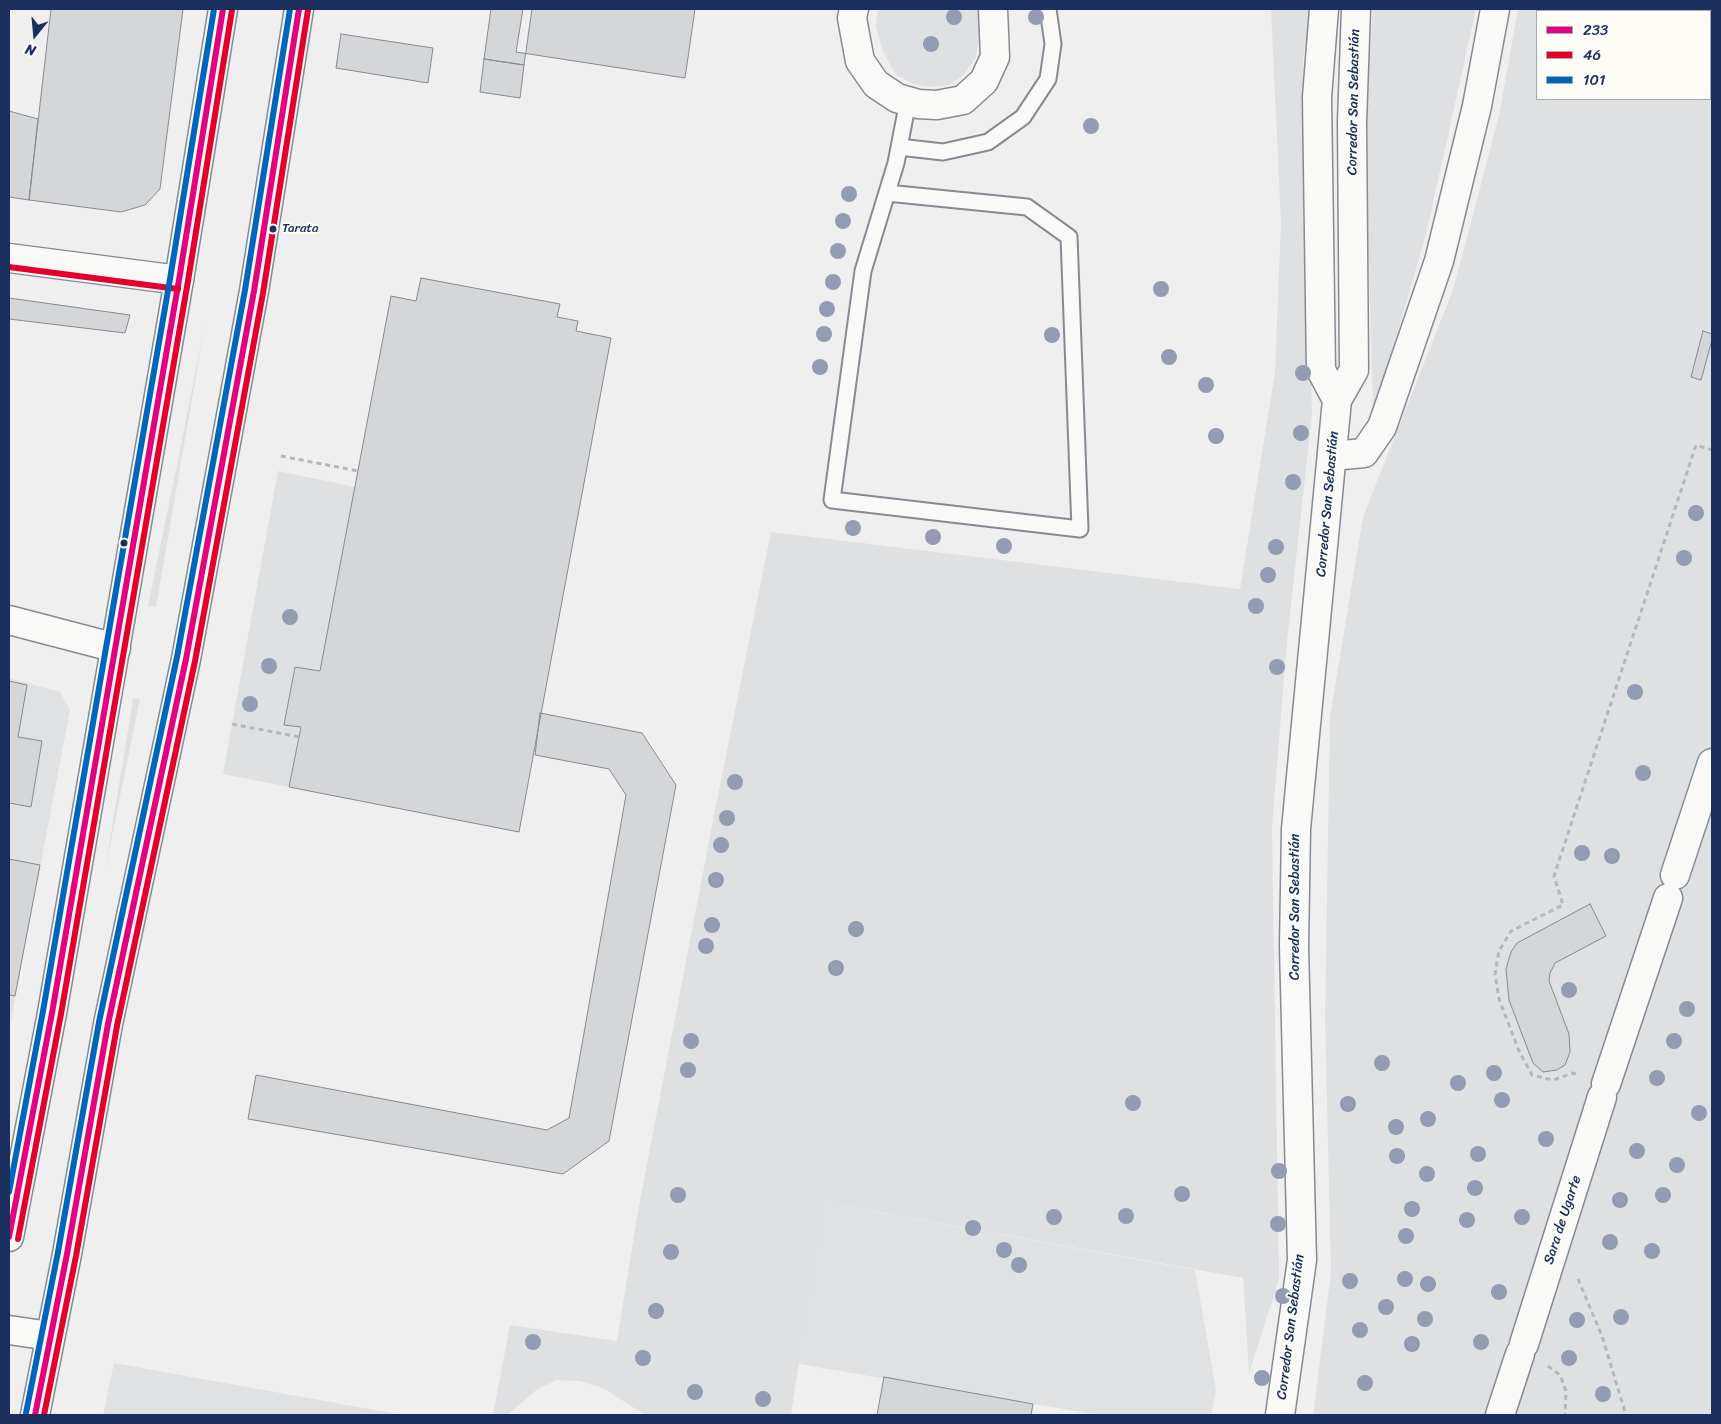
<!DOCTYPE html>
<meta charset="utf-8">
<style>
body{margin:0}
#map{position:relative;width:1721px;height:1424px;overflow:hidden;background:#efefef;font-family:Sriracha,sans-serif}
canvas{display:block}
.frame{position:absolute;inset:0;border:10px solid #1b2f5e;pointer-events:none}
.legend{position:absolute;left:1536px;top:10px;width:175px;height:90px;box-sizing:border-box;background:#fdfcf7;border:1px solid #a3aaba;margin:0;padding:6px 9px;list-style:none;font-size:15px;color:#1b2f5e}
.legend li{display:flex;align-items:center;gap:10px;height:25px}
.legend b{width:25px;border:1px solid #a3aaba}
.north{position:absolute;left:10px;top:10px;width:50px;height:50px;-webkit-text-stroke:4px #fdfcf7;paint-order:stroke;rotate:197deg;font-size:14px;font-weight:700;line-height:20px;text-align:center;color:#1b2f5e}
.north::after{content:'';display:block;margin:auto;width:18px;height:22px;background:#1b2f5e;clip-path:polygon(50% 0,100% 100%,50% 72%,0 100%)}
</style>
<div id="map">
<canvas width="1721" height="1424"></canvas>
<div class="frame"></div>
<ul class="legend">
<li><b style="height:6px;background:#e5007d"></b>233</li>
<li><b style="height:6px;background:#e4002b"></b>46</li>
<li><b style="height:6px;background:#0065bd"></b>101</li>
</ul>
<div class="north">N</div>
</div>
<script>
const ctx = document.querySelector('canvas').getContext('2d');
ctx.lineJoin = 'round';
function fillPath(path, color) { ctx.fillStyle = color; ctx.fill(path, 'evenodd'); }
const toPath = rows => new Path2D(rows.map(r => 'M' + r).join(''));
function stroke(path, color, width, dash) { ctx.strokeStyle = color; ctx.lineWidth = width; ctx.lineCap = dash ? 'butt' : 'round'; ctx.setLineDash(dash || []); ctx.stroke(path); }
function label(font, color, halo, rows, align = 'center') {
  ctx.font = font + ' Sriracha,sans-serif'; ctx.lineWidth = 4; ctx.setLineDash([]); ctx.textBaseline = 'middle'; ctx.strokeStyle = halo; ctx.fillStyle = color; for (const [text, x, y, turn = 0] of rows) {
    ctx.save(); ctx.translate(x, y); ctx.rotate((+turn || 0) * Math.PI / 180); ctx.textAlign = isNaN(turn) ? turn : align; if (halo) ctx.strokeText(text, 0, 0); ctx.fillText(text, 0, 0); ctx.restore();
  }
}
fillPath(toPath([
 [9,678,60,692,70,710,9,1031],
 [822,1202,1195,1270,1216,1390,1211,1415,1099,1415,799,1364],
 [114,1363,397,1414,397,1415,103,1415]
]), '#dfe1e2');
fillPath(toPath([
 [878,9,980,9,981,33,975,59,963,76,949,85,932,87,913,84,895,74,882,49,876,25],
 [1271,9,1310,9,1303,61,1312,414,1287,641,1272,828,1279,1279,1249,1373,1243,1278,823,1202,791,1415,645,1415,603,1388,580,1381,556,1380,535,1391,507,1415,493,1415,510,1325,617,1341,638,1211,717,800,771,532,1240,589,1275,372,1281,223],
 [1373,9,1476,9,1426,234,1389,362,1373,408,1365,136],
 [1518,9,1712,9,1712,1415,1313,1415,1331,1272,1325,1018,1330,717,1363,517,1453,290,1499,116],
 [1537,11,1710,11,1710,99,1537,99],
 [205,324,156,607,148,606,182,440],
 [278,471,355,487,320,671,295,668,284,724,301,727,289,787,223,774],
 [133,698,140,699,105,870,132,706]
]), '#dee0e2');
const building = toPath([
 [51,9,183,9,160,189,145,205,121,212,29,200,51,9],
 [491,9,532,9,524,65,484,59,491,9],
 [523,9,695,9,685,78,516,52,523,9],
 [341,34,433,48,428,83,336,68,341,34],
 [484,59,524,65,520,98,480,92,484,59],
 [9,111,38,119,29,200,9,197,9,111],
 [421,278,560,304,557,317,578,321,576,331,611,338,519,832,289,787,301,727,284,725,295,667,320,671,391,296,416,301,421,278],
 [9,298,130,315,125,333,9,319,9,298],
 [1703,331,1712,334,1712,340,1701,380,1691,377,1703,331],
 [9,681,27,685,18,737,42,741,31,807,9,803,9,681],
 [540,713,642,733,676,785,609,1141,563,1174,248,1119,256,1075,547,1130,569,1118,626,795,609,769,535,755,540,713],
 [9,859,40,865,15,996,9,995,9,859],
 [1590,904,1606,936,1555,963,1550,973,1549,981,1569,1034,1570,1052,1565,1065,1557,1070,1543,1072,1533,1063,1509,1000,1506,969,1511,952,1517,943,1590,904],
 [884,1377,1033,1404,1031,1415,877,1415,884,1377]
]);
fillPath(building, '#d5d6d8');
stroke(building, '#868a93', 1);
const lane = toPath([
 [899,147,943,152,988,142,1023,117,1048,79,1053,44,1048,9],
 [887,193,1027,207,1069,237,1080,529,832,500,863,271,896,163,908,101]
]);
const street = toPath([
 [9,258,179,280],
 [1332,456,1364,453,1382,427,1439,261,1477,106,1495,9],
 [9,620,116,648],
 [1675,875,1712,763],
 [1606,1084,1668,898],
 [9,1330,50,1336],
 [1524,1344,1602,1097],
 [1500,1415,1520,1354]
]);
const secondary = toPath([
 [854,9,852,18,860,61,876,84,897,98,918,104,937,105,963,100,984,81,995,57,993,9],
 [1324,9,1317,97,1321,370,1337,400],
 [1280,1415,1302,1260,1294,946,1296,829,1337,400,1354,370,1352,122,1356,9]
]);
const primary = toPath([
 [9,1237,52,1013,179,280,223,9],
 [35,1415,67,1254,108,1024,186,659,254,291,299,9]
]);
stroke(lane, '#868a93', 19);
stroke(street, '#868a93', 31);
stroke(secondary, '#868a93', 31);
stroke(primary, '#868a93', 31);
stroke(toPath([
 [281,456,358,471],
 [232,724,299,737],
 [1576,1074,1573,1073,1553,1080,1532,1075,1519,1051,1499,999,1495,974,1499,951,1511,931,1563,905,1554,876,1696,445,1712,450],
 [1578,1279,1602,1336,1626,1415],
 [1548,1366,1560,1375,1566,1391,1565,1415]
]), '#b4b7bc', 3, [5, 4]);
stroke(lane, '#f9f9f8', 15);
stroke(street, '#f9f9f8', 28);
stroke(secondary, '#f9f9f8', 28);
stroke(primary, '#f9f9f8', 28);
stroke(toPath([
 [9,1237,52,1013,179,280,223,9],
 [35,1415,67,1254,108,1024,186,659,254,291,299,9]
]), '#e5007d', 6);
stroke(toPath([
 [9,267,178,289],
 [18,1239,61,1014,188,281,232,10],
 [44,1415,76,1256,117,1026,195,661,263,293,308,10]
]), '#e4002b', 6);
stroke(toPath([
 [9,1192,43,1011,170,279,214,9],
 [26,1413,58,1252,99,1022,177,657,245,290,290,9]
]), '#0065bd', 6);
ctx.fillStyle = '#939cb0';
for (const [x, y] of [
 [954,17],
 [1036,17],
 [931,44],
 [1091,126],
 [849,194],
 [843,221],
 [838,251],
 [833,282],
 [1161,289],
 [827,309],
 [824,334],
 [1052,335],
 [1169,357],
 [820,367],
 [1303,373],
 [1206,385],
 [1301,433],
 [1216,436],
 [1293,482],
 [1696,513],
 [853,528],
 [933,537],
 [1004,546],
 [1276,547],
 [1684,558],
 [1268,575],
 [1256,606],
 [290,617],
 [269,666],
 [1277,667],
 [1635,692],
 [250,704],
 [1643,773],
 [735,782],
 [727,818],
 [721,845],
 [1582,853],
 [1612,856],
 [716,880],
 [712,925],
 [856,929],
 [706,946],
 [836,968],
 [1569,990],
 [1687,1009],
 [691,1041],
 [1674,1041],
 [1382,1063],
 [688,1070],
 [1494,1073],
 [1657,1078],
 [1458,1083],
 [1502,1100],
 [1133,1103],
 [1348,1104],
 [1699,1113],
 [1428,1119],
 [1396,1127],
 [1546,1139],
 [1637,1151],
 [1478,1154],
 [1397,1156],
 [1677,1165],
 [1279,1171],
 [1427,1174],
 [1475,1188],
 [1182,1194],
 [678,1195],
 [1663,1195],
 [1620,1200],
 [1412,1209],
 [1126,1216],
 [1054,1217],
 [1522,1217],
 [1467,1220],
 [1278,1224],
 [973,1228],
 [1406,1236],
 [1610,1242],
 [1004,1250],
 [1652,1251],
 [671,1252],
 [1019,1265],
 [1405,1279],
 [1350,1281],
 [1428,1284],
 [1499,1292],
 [1283,1296],
 [1386,1307],
 [656,1311],
 [1621,1317],
 [1425,1319],
 [1577,1320],
 [1360,1330],
 [533,1342],
 [1481,1342],
 [1412,1344],
 [643,1358],
 [1569,1358],
 [1262,1378],
 [1365,1383],
 [695,1392],
 [1603,1394],
 [763,1399]
]) { ctx.beginPath(); ctx.arc(x, y, 8, 0, 2 * Math.PI); ctx.fill(); }
for (const [x, y, r, color] of [
 [273,229,4.5,"#1b2f5e"],
 [124,543,4.5,"#1b2f5e"]
]) { const dot = new Path2D(); dot.arc(x, y, r, 0, 2 * Math.PI); ctx.fillStyle = color; ctx.fill(dot); stroke(dot, '#fdfcf7', 2); }
label('13px', '#1b2f5e', '#fdfcf7', [
 ["Tarata",282,229]
], 'left');
label('14px', '#1b2f5e', '#fdfcf7', [
 ["Corredor San Sebastián",1354,102,-89],
 ["Corredor San Sebastián",1328,504,-85],
 ["Corredor San Sebastián",1295,907,-90],
 ["Sara de Ugarte",1563,1220,-72],
 ["Corredor San Sebastián",1291,1327,-83]
]);
</script>
